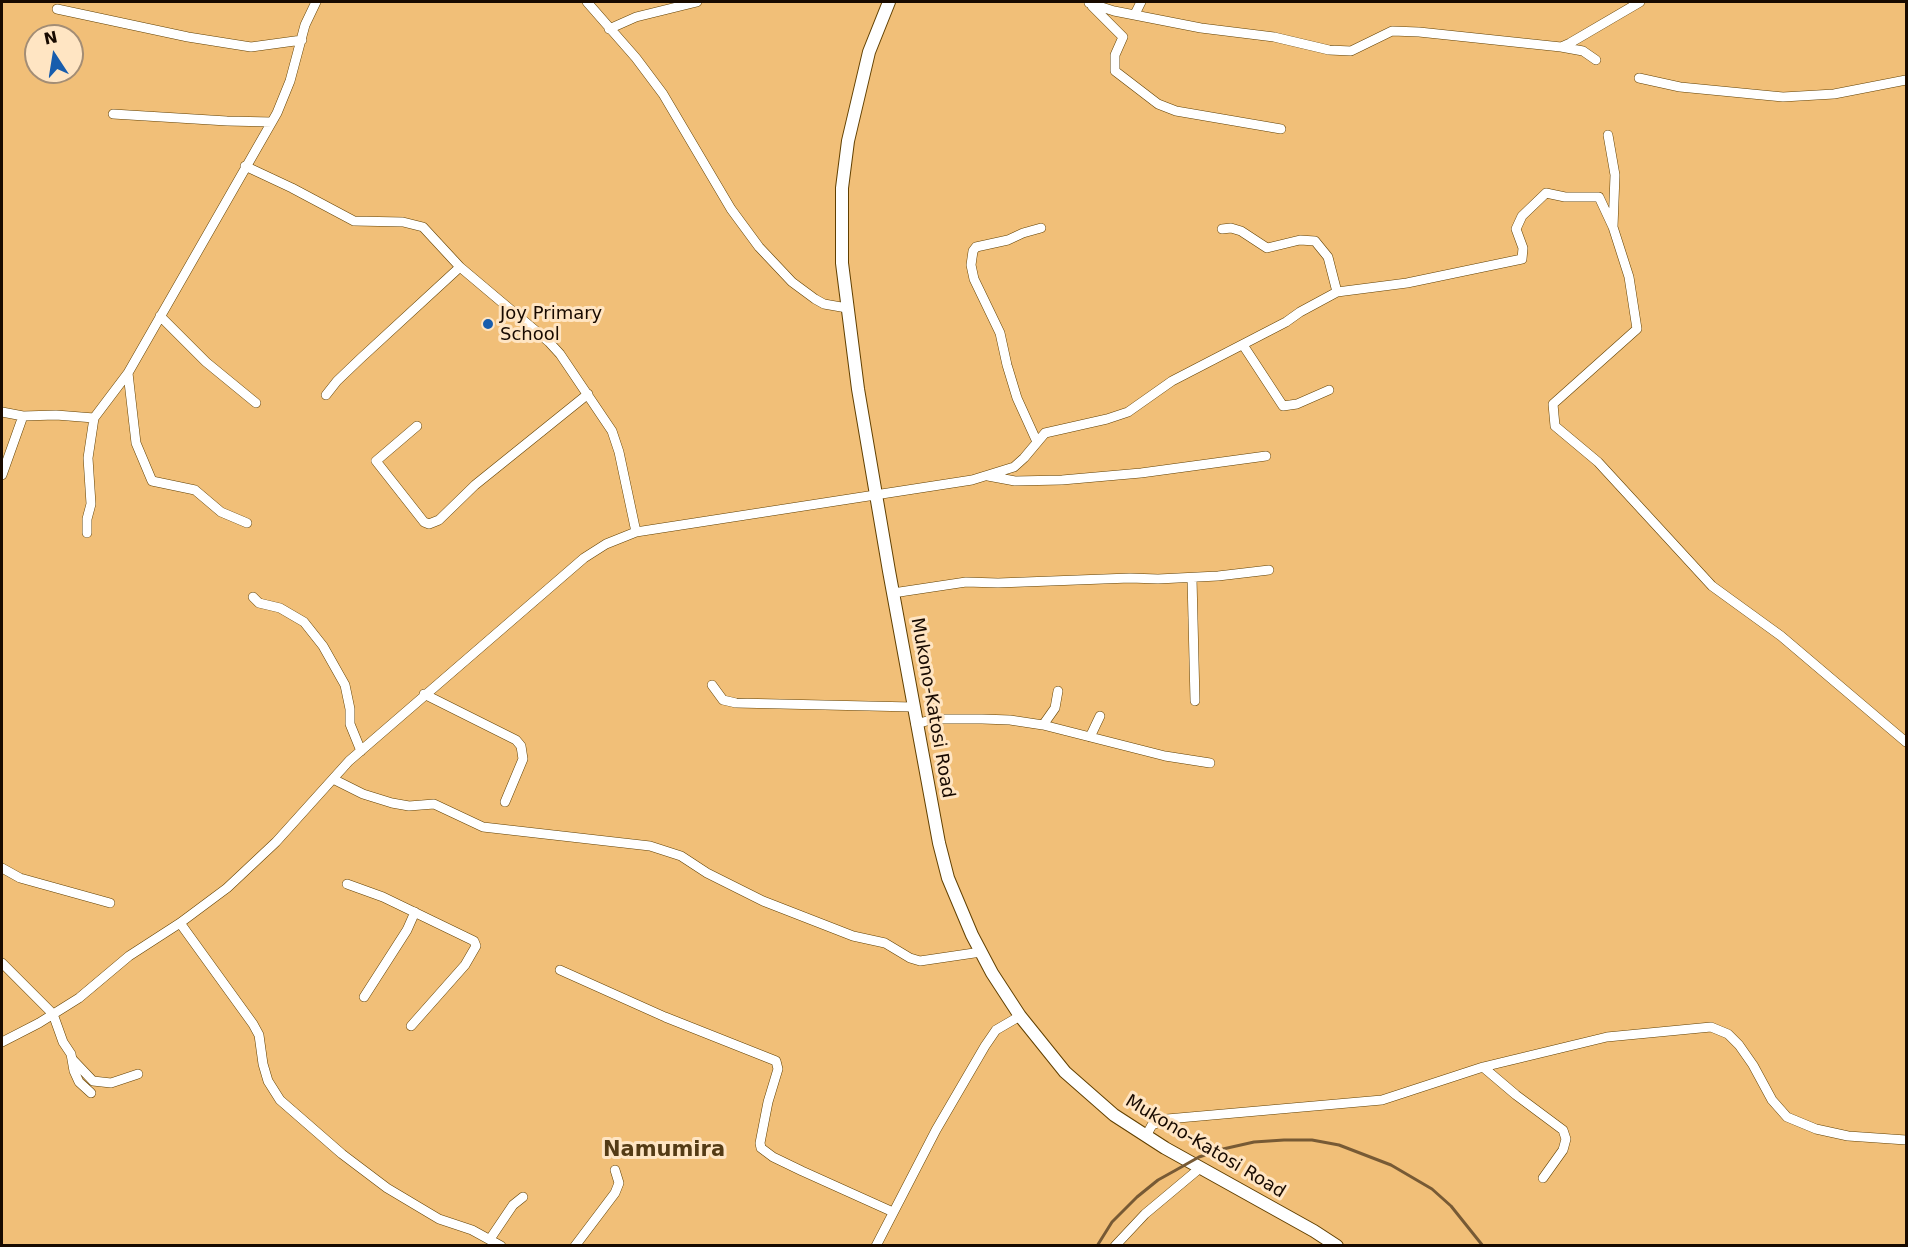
<!DOCTYPE html>
<style>
body{margin:0}
#map{position:relative;width:1908px;height:1247px;overflow:hidden;background:#f1bf78;font-family:"DejaVu Sans",sans-serif}
canvas{display:block}
.frame{position:absolute;inset:0;border:3px solid #180a00;pointer-events:none}
.north{position:absolute;left:24px;top:24px;width:60px;height:60px;box-sizing:border-box;background:#ffe5c3;border:2px solid #a38d75;border-radius:50%;rotate:348deg;font-size:16px;font-weight:700;line-height:24px;text-align:center;color:#180a00}
.north::after{content:'';display:block;margin:auto;width:21px;height:27px;background:#185dad;clip-path:polygon(50% 0,100% 100%,50% 72%,0 100%)}
</style>
<div id="map">
<canvas width="1908" height="1247"></canvas>
<div class="frame"></div>
<div class="north">N</div>
</div>
<script>
const ctx = document.querySelector('canvas').getContext('2d');
ctx.lineJoin = 'round';
const toPath = rows => new Path2D(rows.map(r => 'M' + r).join(''));
function stroke(path, color, width, dash) { ctx.strokeStyle = color; ctx.lineWidth = width; ctx.lineCap = dash ? 'butt' : 'round'; ctx.setLineDash(dash || []); ctx.stroke(path); }
function label(font, color, halo, rows, align = 'center') {
  ctx.font = font + ' "DejaVu Sans",sans-serif'; ctx.lineWidth = 6; ctx.setLineDash([]); ctx.textBaseline = 'middle'; ctx.strokeStyle = halo; ctx.fillStyle = color; for (const [text, x, y, turn = 0] of rows) {
    ctx.save(); ctx.translate(x, y); ctx.rotate((+turn || 0) * Math.PI / 180); ctx.textAlign = isNaN(turn) ? turn : align; if (halo) ctx.strokeText(text, 0, 0); ctx.fillText(text, 0, 0); ctx.restore();
  }
}
const minor = toPath([
 [587,2,636,58,663,94,731,209,759,247,792,282,815,299,824,304,847,308],
 [1089,3,1114,11,1201,28,1274,37,1329,50,1351,51,1392,31,1419,32,1561,47,1583,51,1596,60],
 [1092,6,1123,37,1115,55,1115,71,1158,104,1176,111,1281,129],
 [57,9,188,37,251,47,302,40],
 [1135,14,1141,2],
 [609,29,636,17,697,2],
 [1561,47,1570,43,1640,2],
 [1639,78,1680,87,1783,97,1834,94,1906,80],
 [113,114,227,121,272,122],
 [1608,135,1615,175,1613,227,1629,277,1637,329,1553,404,1555,426,1598,462,1712,586,1781,636,1906,742],
 [245,166,292,188,354,221,403,222,423,227,460,267,549,342,560,354,612,431,619,452,636,532],
 [1222,229,1231,228,1241,231,1267,248,1300,240,1315,241,1328,257,1337,292],
 [160,316,206,362,256,403],
 [1243,345,1283,406,1297,404,1329,390],
 [128,373,136,443,152,481,195,490,221,512,247,523],
 [326,395,337,381,360,359,460,267],
 [2,412,23,416,56,415,94,418],
 [417,426,376,461,424,522,429,524,439,520,475,485,588,394],
 [1037,442,1017,398,1007,365,1000,333,974,279,971,265,973,251,976,247,1008,240,1023,233,1041,228],
 [2,475,23,416],
 [988,476,1015,481,1062,480,1141,473,1266,456],
 [87,533,87,519,91,504,88,458,94,418,128,373,277,113,290,81,305,25,316,2],
 [1192,578,1195,701],
 [893,593,966,582,998,583,1130,578,1158,579,1218,576,1269,570],
 [253,597,259,603,280,608,304,622,323,646,345,685,350,709,350,724,361,751],
 [712,685,723,700,736,703,913,707],
 [1058,691,1055,708,1043,725,1165,756,1210,763],
 [424,694,516,740,521,746,523,759,505,802],
 [916,724,934,719,982,719,1010,720,1043,725],
 [1090,737,1100,716],
 [333,779,363,794,392,803,409,806,434,804,483,827,650,846,681,856,707,873,763,901,853,936,885,943,910,958,920,961,981,952],
 [2,868,20,878,110,903],
 [347,884,383,897,474,941,476,946,465,965,411,1026],
 [180,923,253,1024,259,1035,263,1064,268,1081,280,1100,342,1154,387,1188,439,1219,472,1230,501,1246],
 [2,963,53,1014,63,1042,71,1054,74,1071,79,1082,91,1093],
 [560,970,665,1017,776,1061,778,1069,768,1102,760,1143,761,1148,773,1157,802,1171,893,1212],
 [364,997,407,930,415,912],
 [2,1042,39,1023,79,998,129,956,180,923,227,888,276,842,349,761,584,558,606,544,636,532,972,480,1014,467,1024,458,1045,433,1107,419,1128,412,1172,381,1286,322,1300,312,1337,292,1407,283,1522,259,1523,248,1516,229,1522,216,1546,193,1565,197,1599,197,1613,227],
 [73,1060,93,1081,111,1083,138,1074],
 [1483,1067,1516,1095,1563,1130,1566,1139,1563,1150,1543,1178],
 [1146,1136,1152,1125,1167,1119,1382,1100,1483,1067,1607,1037,1711,1027,1728,1034,1739,1045,1753,1065,1772,1100,1787,1117,1816,1129,1848,1136,1906,1140],
 [490,1239,513,1205,523,1197],
 [575,1246,615,1193,619,1183,615,1170],
 [876,1246,936,1130,985,1046,996,1030,1020,1016],
 [1115,1246,1145,1214,1200,1168]
]);
const major = toPath([
 [889,2,869,52,848,141,842,188,842,263,858,389,889,571,939,843,948,878,972,935,992,973,1020,1016,1065,1072,1114,1115,1165,1148,1314,1231,1337,1246]
]);
stroke(minor, '#624000', 10);
stroke(major, '#624000', 14);
stroke(minor, '#fff', 9);
stroke(major, '#fff', 12);
stroke(toPath([
 [1097,1246,1112,1222,1137,1197,1158,1180,1176,1170,1199,1157,1223,1149,1254,1142,1284,1140,1312,1140,1339,1145,1391,1165,1432,1189,1451,1206,1483,1246]
]), '#775a35', 3);
for (const [x, y, r, color] of [
 [488,324,6,"#185dad"]
]) { const dot = new Path2D(); dot.arc(x, y, r, 0, 2 * Math.PI); ctx.fillStyle = color; ctx.fill(dot); stroke(dot, '#ffe5c3', 2); }
label('18px', '#180a00', '#ffe5c3', [
 ["Joy Primary",500,314],
 ["School",500,335]
], 'left');
label('18px', '#180a00', '#ffe5c3', [
 ["Mukono-Katosi Road",932,708,80],
 ["Mukono-Katosi Road",1205,1147,31]
]);
label('bold 21px', '#543b15', '#ffe5c3', [
 ["Namumira",664,1151]
]);
</script>
